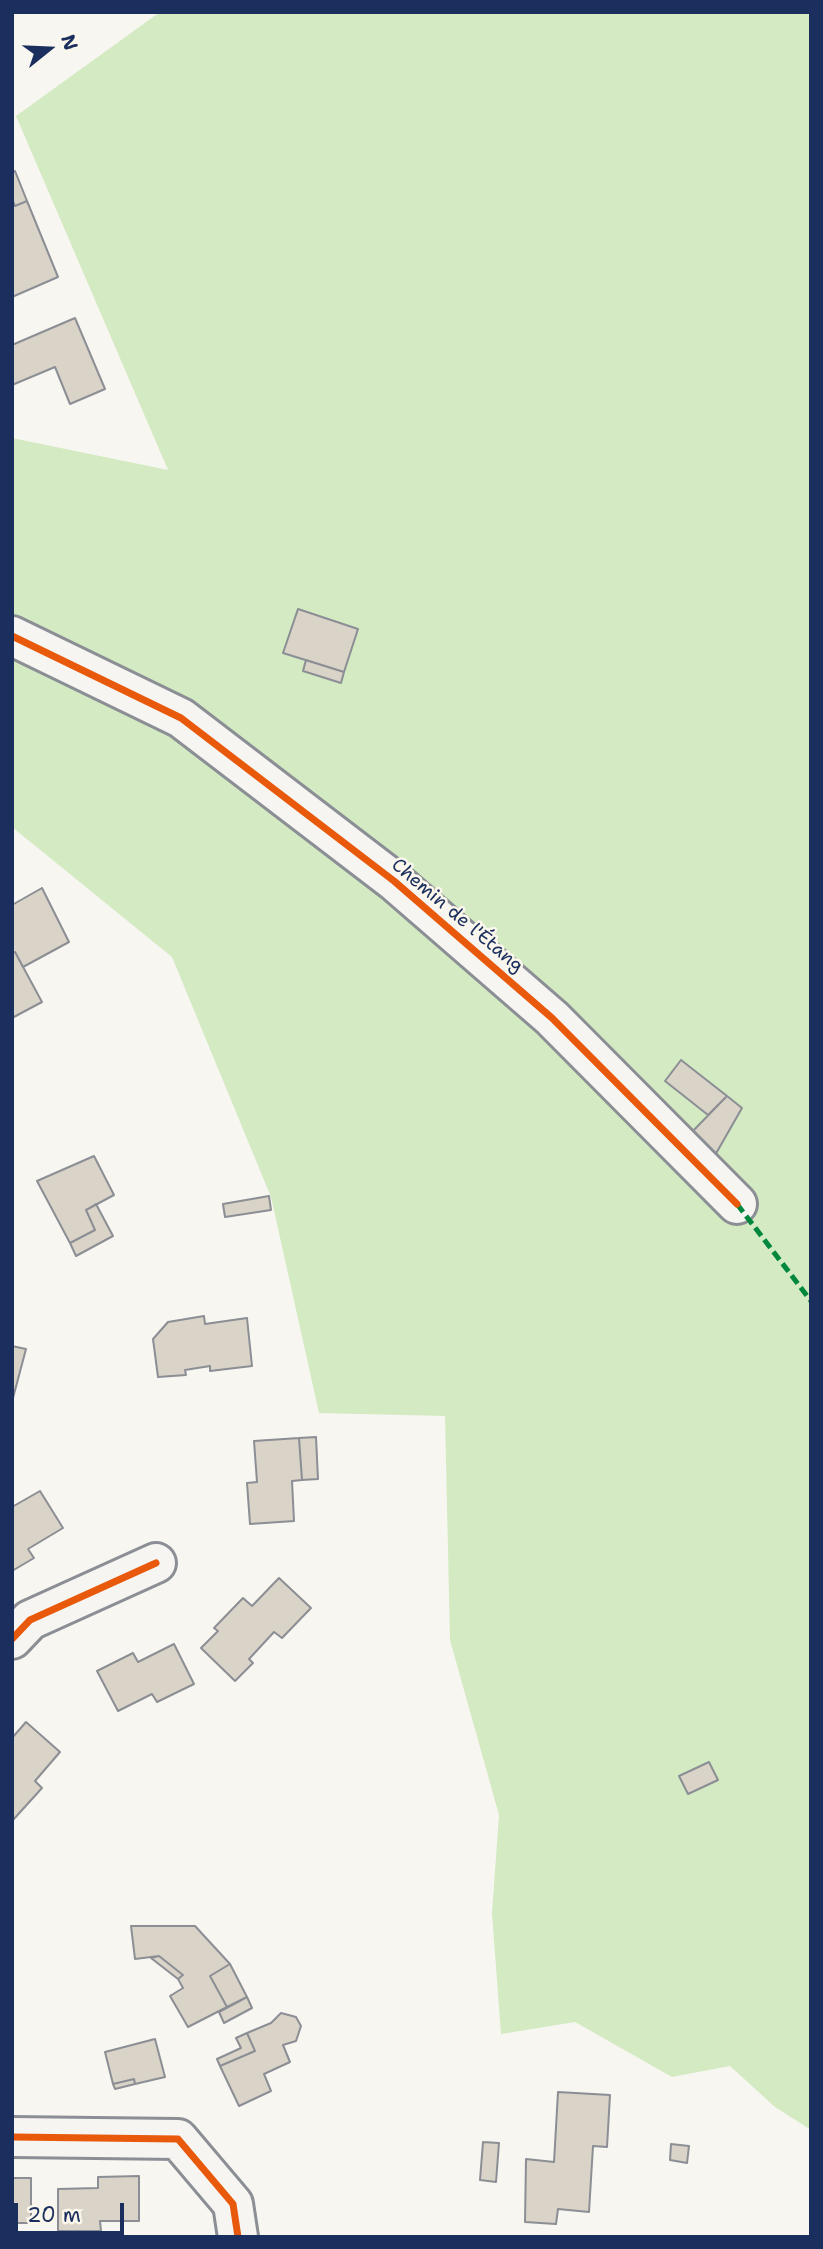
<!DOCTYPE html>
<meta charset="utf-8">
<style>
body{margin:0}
#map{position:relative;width:823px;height:2249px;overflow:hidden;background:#f8f6f0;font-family:"Shantell Sans",sans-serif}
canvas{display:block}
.frame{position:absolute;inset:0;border:14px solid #1b2f5e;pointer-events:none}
.north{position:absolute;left:14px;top:14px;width:70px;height:70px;-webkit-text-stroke:5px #fbf7ec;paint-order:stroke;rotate:72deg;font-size:19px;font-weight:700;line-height:28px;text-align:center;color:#1b2f5e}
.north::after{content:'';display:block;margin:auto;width:24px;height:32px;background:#1b2f5e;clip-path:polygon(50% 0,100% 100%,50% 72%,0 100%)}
.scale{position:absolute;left:14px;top:2203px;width:110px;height:32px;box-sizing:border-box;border:4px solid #1b2f5e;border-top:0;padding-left:9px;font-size:21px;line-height:24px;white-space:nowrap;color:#1b2f5e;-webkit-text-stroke:5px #fbf7ec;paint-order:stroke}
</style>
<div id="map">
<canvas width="823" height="2249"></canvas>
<div class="frame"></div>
<div class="north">N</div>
<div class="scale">20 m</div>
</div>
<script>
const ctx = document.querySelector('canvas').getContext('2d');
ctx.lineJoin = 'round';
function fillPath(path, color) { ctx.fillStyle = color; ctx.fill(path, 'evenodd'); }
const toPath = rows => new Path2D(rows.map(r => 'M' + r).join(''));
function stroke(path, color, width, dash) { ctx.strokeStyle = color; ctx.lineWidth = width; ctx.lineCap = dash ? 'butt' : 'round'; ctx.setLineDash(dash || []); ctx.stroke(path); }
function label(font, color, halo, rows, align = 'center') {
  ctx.font = font + ' "Shantell Sans",sans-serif'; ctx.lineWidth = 5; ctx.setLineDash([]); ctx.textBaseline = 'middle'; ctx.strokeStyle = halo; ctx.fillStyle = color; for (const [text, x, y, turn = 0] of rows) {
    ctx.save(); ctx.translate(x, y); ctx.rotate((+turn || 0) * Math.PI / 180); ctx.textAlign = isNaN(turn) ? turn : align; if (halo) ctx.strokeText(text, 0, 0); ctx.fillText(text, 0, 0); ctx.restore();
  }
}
fillPath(toPath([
 [160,12,811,12,811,2130,775,2107,730,2066,672,2077,575,2022,501,2034,492,1913,499,1815,450,1640,445,1416,319,1413,271,1197,172,957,12,827,12,438,168,470,16,116]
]), '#d3eac3');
const building = toPath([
 [15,171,27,201,15,206,12,199,12,172,15,171],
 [12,199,15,206,27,201,58,277,12,297,12,199],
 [75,318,105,389,70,404,55,367,12,385,12,345,75,318],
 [298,609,358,629,344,672,283,653,298,609],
 [306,660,344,672,341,683,303,671,306,660],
 [42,888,69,942,23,967,15,952,12,953,12,905,42,888],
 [15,952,42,1002,12,1018,12,953,15,952],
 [681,1060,727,1096,708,1115,665,1081,681,1060],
 [727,1096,742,1108,714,1157,690,1134,727,1096],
 [94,1156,114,1195,86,1210,95,1230,70,1243,37,1181,94,1156],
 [269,1196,271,1210,225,1217,223,1204,269,1196],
 [96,1204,113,1236,76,1256,70,1243,95,1230,86,1210,96,1204],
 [204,1316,205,1324,247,1318,252,1366,210,1371,210,1366,185,1370,186,1375,158,1377,153,1339,168,1322,204,1316],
 [12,1346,26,1349,13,1398,12,1398,12,1346],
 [316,1437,318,1479,302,1480,299,1438,316,1437],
 [299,1438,302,1480,292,1481,294,1521,250,1524,247,1483,257,1482,254,1441,299,1438],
 [40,1491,63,1528,28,1549,34,1558,12,1571,12,1507,40,1491],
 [279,1578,311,1608,282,1638,274,1632,249,1659,253,1663,235,1681,201,1648,218,1631,214,1628,243,1598,252,1606,279,1578],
 [174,1644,194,1684,157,1702,152,1694,118,1711,97,1671,133,1653,138,1662,174,1644],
 [26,1722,60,1752,35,1781,42,1788,13,1820,12,1738,26,1722],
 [709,1762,718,1780,688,1794,679,1776,709,1762],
 [131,1926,195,1926,230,1964,210,1976,227,2007,188,2027,170,1996,183,1988,178,1979,183,1975,159,1956,135,1959,131,1926],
 [159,1956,183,1975,178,1979,151,1958,159,1956],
 [230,1964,247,1997,227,2007,210,1976,230,1964],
 [247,1997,252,2008,224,2023,219,2012,247,1997],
 [281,2013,296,2017,301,2026,296,2041,283,2045,290,2062,264,2074,271,2091,239,2106,220,2066,255,2051,247,2033,271,2023,281,2013],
 [247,2033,255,2051,220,2066,217,2059,241,2048,236,2038,247,2033],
 [155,2039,165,2077,135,2084,134,2079,113,2084,105,2052,155,2039],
 [134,2079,135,2084,115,2089,113,2084,134,2079],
 [558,2092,610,2095,607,2147,593,2146,589,2212,558,2209,556,2224,525,2222,526,2159,554,2162,558,2092],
 [483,2142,499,2143,496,2182,480,2180,483,2142],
 [671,2144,689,2146,687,2163,670,2160,671,2144],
 [139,2176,139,2221,100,2221,101,2231,58,2231,58,2189,98,2188,98,2177,139,2176],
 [12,2178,31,2178,31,2223,12,2223,12,2178]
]);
fillPath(building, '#dad3c7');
stroke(building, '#8b8e94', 2);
const minor = toPath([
 [12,636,181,718,394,881,552,1018,737,1204],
 [12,1639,30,1620,156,1563],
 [12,2137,178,2139,233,2204,238,2237]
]);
stroke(minor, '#8b8e94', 44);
stroke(minor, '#f6f5f1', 38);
stroke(toPath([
 [737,1204,811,1301]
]), '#00873e', 5, [10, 5]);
stroke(toPath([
 [12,636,181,718,394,881,552,1018,737,1204],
 [12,1639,30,1620,156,1563],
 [12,2137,178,2139,233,2204,238,2237]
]), '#e8590c', 7);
label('19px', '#1b2f5e', '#fbf7ec', [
 ["Chemin de l'Étang",457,916,40]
]);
</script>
